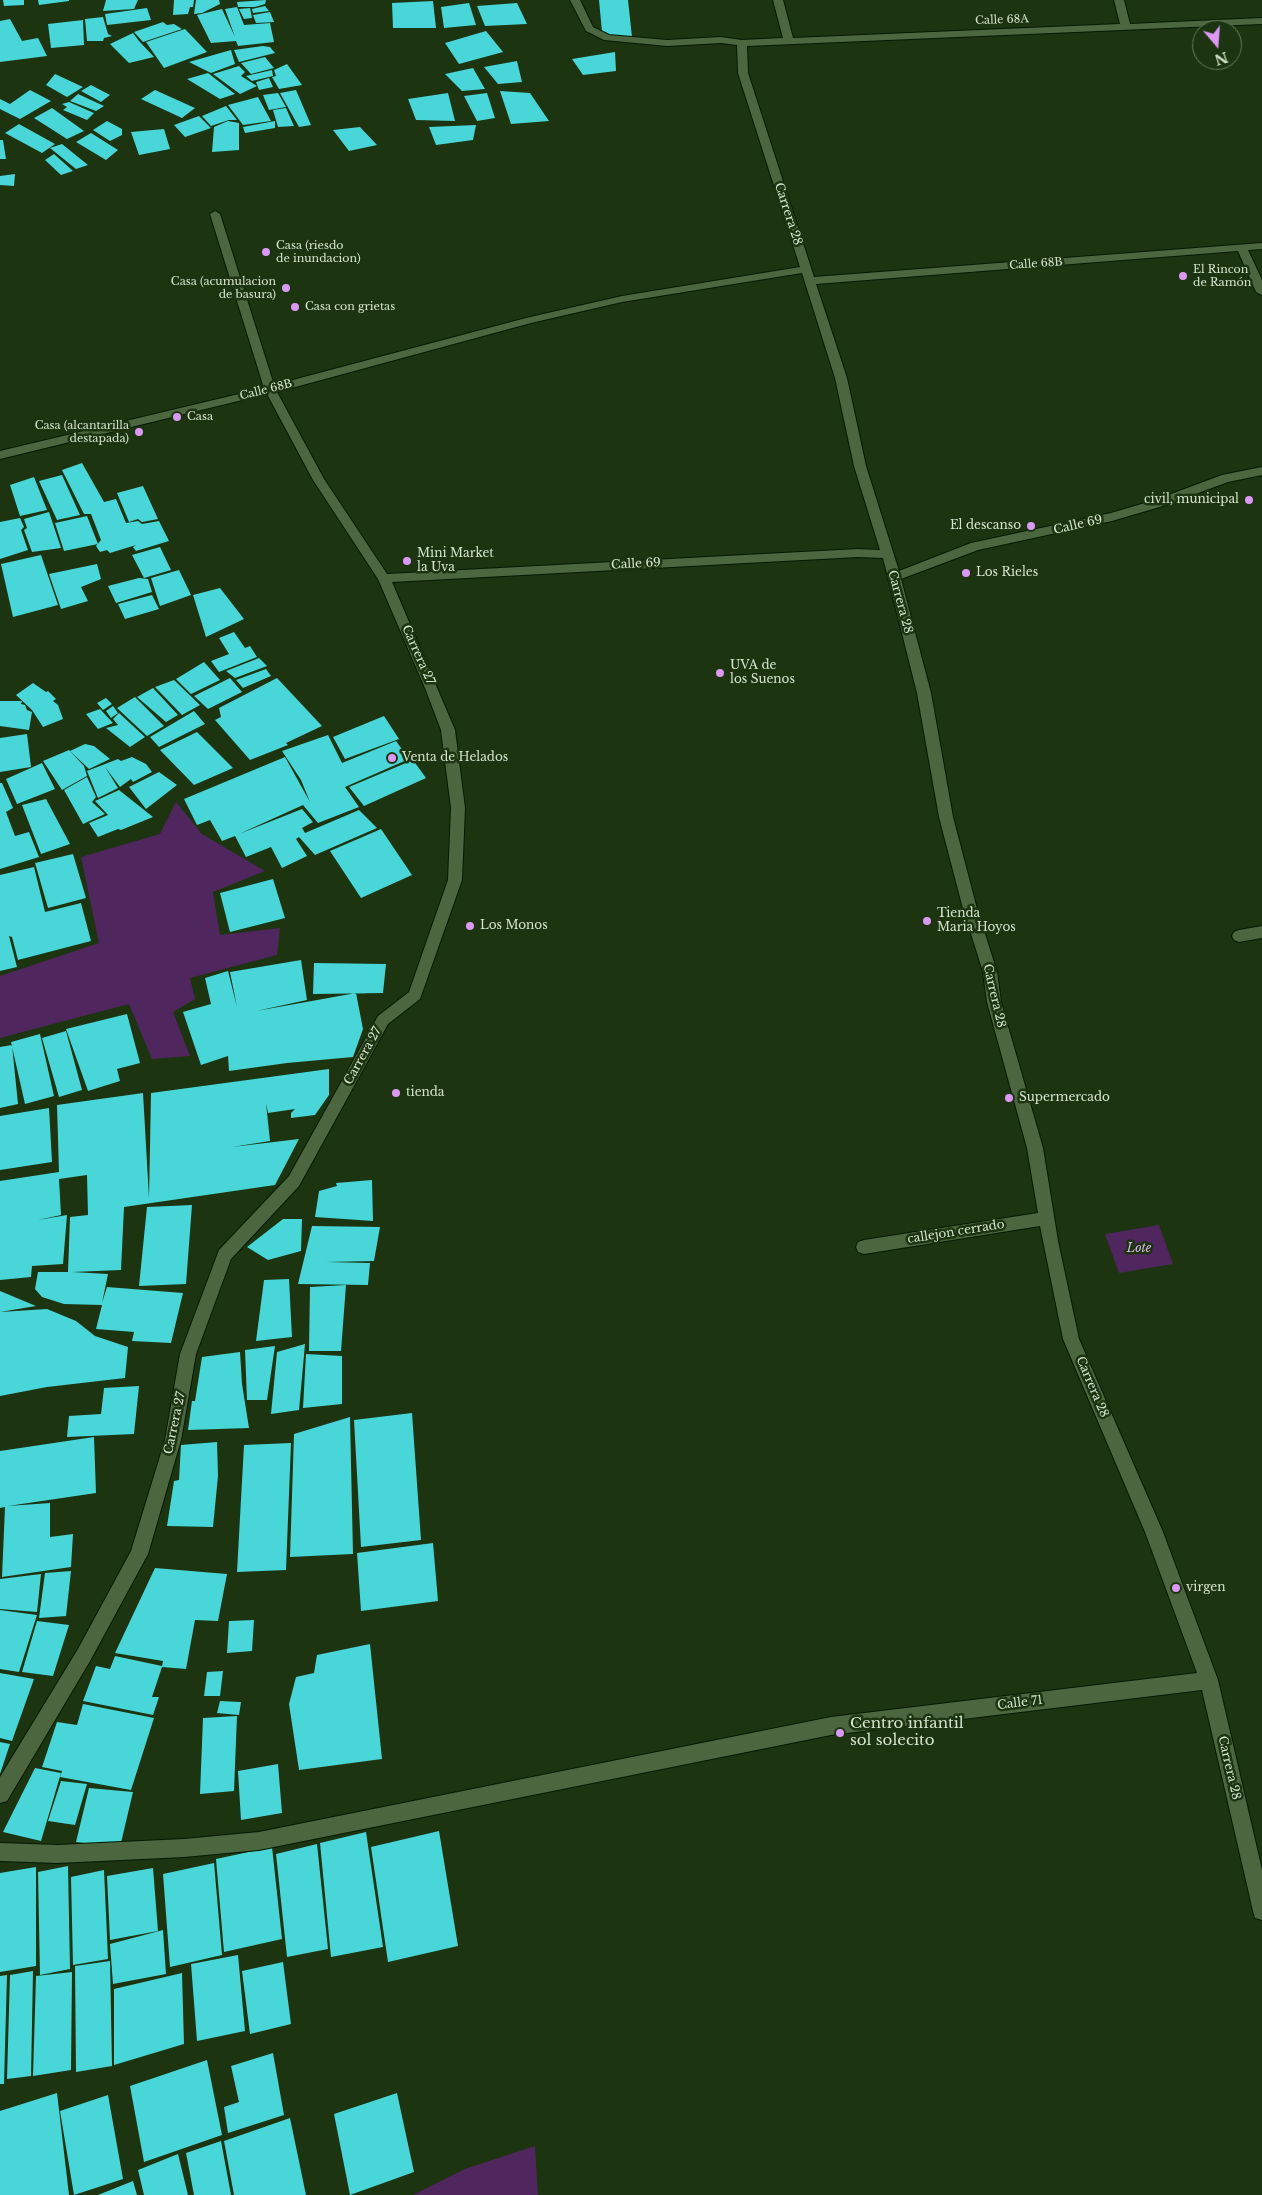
<!DOCTYPE html>
<meta charset="utf-8">
<style>
body{margin:0}
#map{position:relative;width:1262px;height:2195px;overflow:hidden;background:#1c3410;font-family:"Libre Baskerville",serif}
canvas{display:block}
.north{position:absolute;left:1192px;top:20px;width:50px;height:50px;box-sizing:border-box;background:#1c3410;border:1px solid #667a5c;border-radius:50%;rotate:162deg;font-size:14px;font-weight:700;line-height:20px;text-align:center;color:#d4e3ce}
.north::after{content:'';display:block;margin:auto;width:18px;height:22px;background:#db99f5;clip-path:polygon(50% 0,100% 100%,50% 72%,0 100%)}
</style>
<div id="map">
<canvas width="1262" height="2195"></canvas>
<div class="north">N</div>
</div>
<script>
const ctx = document.querySelector('canvas').getContext('2d');
ctx.lineJoin = 'round';
function fillPath(path, color) { ctx.fillStyle = color; ctx.fill(path, 'evenodd'); }
const toPath = rows => new Path2D(rows.map(r => 'M' + r).join(''));
function stroke(path, color, width, dash) { ctx.strokeStyle = color; ctx.lineWidth = width; ctx.lineCap = dash ? 'butt' : 'round'; ctx.setLineDash(dash || []); ctx.stroke(path); }
function label(font, color, halo, rows, align = 'center') {
  ctx.font = font + ' "Libre Baskerville",serif'; ctx.lineWidth = 5; ctx.setLineDash([]); ctx.textBaseline = 'middle'; ctx.strokeStyle = halo; ctx.fillStyle = color; for (const [text, x, y, turn = 0] of rows) {
    ctx.save(); ctx.translate(x, y); ctx.rotate((+turn || 0) * Math.PI / 180); ctx.textAlign = isNaN(turn) ? turn : align; if (halo) ctx.strokeText(text, 0, 0); ctx.fillText(text, 0, 0); ctx.restore();
  }
}
fillPath(toPath([
 [176,802,202,834,265,871,213,892,220,935,280,928,277,955,190,978,195,999,173,1012,190,1056,152,1059,129,1004,0,1038,0,976,99,943,81,857,160,834],
 [1159,1225,1173,1264,1119,1273,1105,1234],
 [535,2146,538,2195,413,2195,465,2169]
]), '#4f265e');
fillPath(toPath([
 [3,0,24,0,24,5,4,6],
 [38,0,69,0,69,1,39,5],
 [106,0,138,0,134,9,103,11],
 [174,0,194,0,193,7,190,7,188,14,173,15],
 [196,0,219,0,220,4,202,13,194,14],
 [266,0,265,4,255,7,238,7,237,2],
 [599,0,628,0,632,37,607,38,602,32],
 [433,1,436,28,393,28,392,3],
 [469,3,476,25,444,28,441,7],
 [517,3,527,24,485,26,477,6],
 [265,6,269,11,253,13,252,9],
 [237,7,244,25,270,23,274,42,238,46,236,41,211,43,197,15,222,9,235,37,225,9],
 [147,8,151,20,107,25,105,14],
 [250,8,252,18,244,19,239,9],
 [270,12,274,22,256,23,253,15],
 [103,17,108,34,112,36,104,38,103,41,87,41,85,19],
 [10,19,22,41,38,38,47,56,0,62,0,21],
 [83,20,84,45,51,48,48,24],
 [163,22,167,25,174,24,182,29,143,42,134,32],
 [185,29,207,52,164,68,146,42],
 [486,31,503,52,459,64,445,43],
 [133,33,139,41,154,57,129,63,110,44],
 [263,46,270,47,275,53,239,62,234,50],
 [231,50,235,64,211,73,189,62],
 [615,52,616,71,583,75,572,59],
 [265,57,274,68,251,74,241,63],
 [517,61,522,82,498,84,484,67],
 [287,64,302,85,279,89,272,77,276,76,274,70],
 [239,66,245,72,241,76,257,86,240,94,213,74],
 [473,68,485,89,462,91,445,74],
 [272,70,273,76,252,81,246,76],
 [208,73,235,94,220,99,187,79],
 [55,74,83,87,67,97,46,85],
 [269,78,273,87,259,90,256,82],
 [91,85,110,95,101,102,81,91],
 [30,90,51,101,20,119,0,109,0,99,10,104],
 [155,90,195,108,182,118,141,99],
 [296,90,311,125,299,127,280,93],
 [500,91,530,93,549,121,511,124],
 [278,93,286,107,269,110,263,95],
 [448,93,455,121,416,120,408,99],
 [487,93,495,118,477,121,464,96],
 [78,94,104,106,96,111,70,101],
 [258,97,271,121,243,125,228,105],
 [69,102,94,113,87,120,63,110,67,107,62,104],
 [226,106,237,120,229,120,211,126,202,116],
 [52,108,84,131,67,139,34,118],
 [286,108,294,126,278,127,273,110],
 [199,116,211,128,185,137,174,125],
 [107,121,122,129,122,135,110,141,93,130],
 [228,121,239,123,239,150,212,152,214,127],
 [275,121,275,128,245,133,243,127],
 [19,124,55,144,42,153,5,133],
 [476,125,473,140,436,145,429,127],
 [360,127,377,145,349,151,333,130],
 [164,129,170,149,139,155,131,132],
 [91,133,118,150,106,160,76,142],
 [0,140,3,140,6,159,0,159],
 [62,144,88,165,76,169,50,148],
 [54,154,73,171,61,175,45,160],
 [15,174,14,186,0,185,0,176],
 [82,463,104,502,116,499,126,523,138,521,142,524,159,521,169,541,136,551,133,547,136,545,110,553,107,550,100,552,96,546,101,540,91,514,84,514,62,470],
 [62,475,80,515,57,520,39,481],
 [34,477,47,510,20,516,10,485],
 [143,486,158,519,142,522,138,519,129,522,117,493],
 [49,512,61,548,32,552,24,530,27,528,24,519],
 [87,516,98,544,64,551,55,523],
 [20,518,24,527,21,530,28,550,0,559,0,522],
 [160,547,171,570,144,578,132,555],
 [41,555,58,605,13,617,1,564],
 [97,564,101,579,81,587,88,601,61,609,49,574],
 [179,570,191,595,160,606,151,578],
 [139,578,148,579,152,592,116,603,108,586],
 [220,588,244,619,206,637,193,595],
 [152,595,159,609,125,619,118,604],
 [234,632,245,648,250,646,257,657,219,672,211,661,229,654,219,638],
 [259,658,267,666,235,678,226,671],
 [204,662,220,680,191,694,176,679],
 [266,669,271,676,243,688,236,680],
 [230,678,242,692,208,709,194,696],
 [277,678,322,726,286,743,288,745,250,760,215,720,221,717,219,708],
 [174,680,200,705,182,715,155,687],
 [33,683,46,692,48,691,56,699,53,701,58,705,63,719,43,727,32,710,16,695],
 [153,688,178,715,166,722,137,697],
 [135,697,164,726,147,736,117,708],
 [106,698,112,704,103,710,97,703],
 [0,701,22,701,21,704,25,705,27,710,32,712,29,730,0,726],
 [113,706,118,713,111,718,106,711],
 [100,709,113,723,98,729,86,714],
 [194,711,205,724,159,747,150,737],
 [119,713,145,737,130,747,106,728,118,725,113,719],
 [384,716,399,739,345,759,333,737],
 [197,732,233,768,194,785,160,750],
 [27,734,31,767,0,772,0,738],
 [328,735,342,763,396,741,409,759,345,787,359,807,318,823,303,805,239,834,302,809,313,822,302,828,305,833,359,810,377,828,315,855,299,837,296,839,307,856,282,868,271,847,246,857,235,836,222,841,210,820,197,825,184,799,285,757,310,802,301,780,282,751],
 [85,744,94,746,110,759,89,769,70,751],
 [69,750,84,766,87,776,62,790,43,761],
 [132,757,146,764,152,772,133,782,131,779,120,787,105,767,118,788,98,798,87,771,118,759,121,761],
 [413,760,426,778,364,806,349,787],
 [42,763,55,789,17,804,6,779],
 [159,772,177,785,146,809,129,787],
 [87,777,96,797,92,802,105,814,83,824,64,790],
 [0,783,2,783,13,808,6,812,15,836,29,832,39,857,0,869],
 [119,790,153,817,121,830,118,829,98,837,89,823,108,815,95,801],
 [46,799,70,844,41,854,22,805],
 [381,829,412,875,361,898,330,851],
 [73,854,86,898,48,908,35,863],
 [34,867,45,912,81,903,91,941,18,960,12,937,9,936,17,967,0,971,0,875],
 [273,879,285,918,230,932,220,893],
 [301,960,307,1000,256,1011,356,993,363,1029,353,1057,287,1063,229,1071,228,1056,201,1065,183,1012,211,1004,205,978,228,971,237,1007,230,972],
 [314,963,386,964,383,993,313,994],
 [127,1014,140,1063,117,1069,120,1081,88,1091,66,1029],
 [66,1031,82,1090,59,1097,42,1038],
 [40,1034,54,1096,25,1104,11,1042],
 [12,1045,18,1104,0,1108,0,1047],
 [329,1069,329,1095,315,1115,291,1118,291,1113,295,1109,268,1113,266,1103,270,1141,232,1147,299,1139,275,1185,124,1207,121,1270,72,1272,108,1274,102,1303,107,1287,183,1293,171,1343,132,1341,134,1332,96,1329,102,1305,64,1304,42,1297,35,1289,38,1272,68,1272,70,1217,88,1215,87,1175,59,1179,61,1215,38,1220,67,1215,63,1264,32,1266,31,1277,0,1280,0,1181,59,1172,57,1105,143,1093,149,1198,151,1093],
 [49,1108,52,1162,0,1170,0,1116],
 [372,1180,373,1221,315,1217,319,1191,337,1186,336,1183],
 [192,1205,186,1284,139,1286,147,1207],
 [283,1219,302,1219,301,1251,268,1260,247,1247],
 [312,1226,380,1227,374,1261,326,1262,370,1263,368,1285,298,1284],
 [289,1279,292,1337,256,1341,264,1280],
 [346,1285,341,1351,309,1351,310,1287],
 [0,1291,36,1306,0,1312],
 [47,1309,76,1321,95,1336,128,1347,125,1378,47,1387,0,1396,0,1312],
 [305,1344,299,1410,271,1414,277,1352],
 [275,1346,267,1400,247,1400,245,1350],
 [240,1352,242,1384,249,1428,188,1430,192,1401,195,1401,202,1357],
 [306,1354,342,1356,342,1404,303,1408],
 [139,1386,134,1434,67,1437,69,1416,101,1414,104,1388],
 [412,1413,421,1540,361,1547,354,1420],
 [350,1417,353,1554,290,1557,294,1434],
 [94,1437,96,1493,8,1506,50,1503,50,1537,73,1534,71,1567,2,1577,5,1507,0,1508,0,1451],
 [217,1442,218,1476,213,1527,167,1526,174,1481,179,1480,181,1445],
 [291,1443,286,1570,237,1572,244,1445],
 [433,1543,438,1601,361,1611,357,1553],
 [155,1568,227,1574,218,1621,195,1620,186,1669,162,1667,152,1697,159,1697,153,1715,83,1701,96,1666,110,1669,115,1656,162,1666,163,1661,115,1653],
 [71,1571,66,1616,39,1618,45,1573],
 [41,1574,37,1612,0,1609,0,1579],
 [0,1610,37,1615,19,1672,0,1669],
 [254,1620,252,1651,227,1653,229,1621],
 [37,1621,69,1625,53,1676,22,1672],
 [370,1644,382,1759,299,1770,289,1704,296,1677,314,1673,317,1655],
 [223,1671,220,1696,204,1696,207,1672],
 [0,1673,34,1679,12,1741,0,1738],
 [220,1701,241,1702,239,1715,217,1713],
 [83,1704,154,1718,131,1790,60,1777,62,1771,42,1767,57,1722,77,1725],
 [237,1716,234,1791,200,1794,203,1718],
 [0,1742,10,1744,0,1774],
 [278,1764,282,1813,241,1820,238,1771],
 [35,1768,61,1773,41,1841,3,1832],
 [61,1781,87,1784,75,1825,48,1821],
 [89,1788,133,1792,120,1847,76,1842],
 [439,1831,458,1946,388,1962,371,1847],
 [366,1832,383,1947,331,1957,320,1843],
 [317,1844,328,1949,287,1957,276,1854],
 [272,1847,282,1939,224,1952,216,1859],
 [214,1863,222,1955,170,1967,163,1874],
 [68,1866,70,1969,40,1975,38,1872],
 [36,1867,36,1966,0,1972,0,1873],
 [153,1868,158,1931,110,1940,107,1876],
 [104,1870,108,1959,73,1965,71,1877],
 [163,1930,166,1974,113,1984,110,1944],
 [238,1955,245,2031,197,2041,191,1964],
 [110,1961,112,2066,76,2072,75,1966],
 [283,1962,291,2024,250,2034,242,1971],
 [33,1971,31,2076,7,2079,10,1975],
 [72,1972,71,2070,33,2076,36,1976],
 [182,1973,184,2044,114,2065,114,1989],
 [7,1975,4,2084,0,2084,0,1976],
 [273,2053,284,2115,228,2133,224,2107,239,2102,231,2066],
 [207,2060,222,2135,144,2162,130,2086],
 [57,2093,69,2195,0,2195,0,2111],
 [397,2093,414,2172,350,2195,334,2114],
 [108,2095,123,2179,74,2195,60,2111],
 [290,2118,306,2195,234,2195,224,2141],
 [221,2141,231,2195,194,2195,186,2153],
 [178,2154,188,2195,144,2195,138,2170],
 [133,2181,137,2195,98,2195]
]), '#49d6d8');
const minor = toPath([
 [570,0,580,0,593,27,609,35,667,40,721,37,742,40,783,38,773,0,783,0,793,38,1120,24,1114,0,1124,0,1130,24,1262,18,1262,24,747,46,748,73,814,277,1262,243,1262,249,1248,250,1262,280,1262,295,1256,292,1238,251,816,284,847,378,866,466,899,571,971,543,1111,513,1155,500,1222,475,1262,467,1262,475,1228,482,1163,506,1112,521,978,550,901,579,931,693,953,817,976,905,997,972,1001,1002,1043,1148,1058,1241,1079,1339,1163,1532,1218,1680,1262,1870,1262,1920,1255,1918,1253,1911,1202,1690,831,1735,259,1850,184,1857,58,1863,0,1861,0,1843,58,1845,184,1839,259,1832,831,1717,1197,1673,1145,1532,1063,1339,1040,1226,864,1254,858,1252,856,1247,858,1242,864,1240,1038,1213,1027,1148,987,1002,983,972,962,905,939,817,917,693,883,558,858,557,392,582,455,730,465,808,462,880,420,999,388,1024,299,1186,231,1259,196,1354,181,1440,148,1554,90,1661,7,1801,0,1803,0,1777,78,1649,131,1551,165,1440,180,1354,219,1250,289,1176,378,1016,409,992,448,880,451,808,441,730,425,688,378,579,313,480,267,394,0,459,0,451,264,388,210,214,215,211,220,214,274,385,526,318,622,296,800,267,738,73,737,45,721,43,667,46,604,40,586,31,570,0],
 [802,273,835,378,854,466,880,550,858,549,387,574,324,479,277,392,531,323,622,302,802,273],
 [1262,926,1262,938,1239,942,1234,940,1232,936,1234,932,1239,930,1262,926]
]);
stroke(minor, '#051b00', 2);
fillPath(minor, '#4c6640');
for (const [x, y, r, color] of [
 [266,252,5,"#db99f5"],
 [1183,276,5,"#db99f5"],
 [286,288,5,"#db99f5"],
 [295,307,5,"#db99f5"],
 [177,417,5,"#db99f5"],
 [139,432,5,"#db99f5"],
 [1249,500,5,"#db99f5"],
 [1031,526,5,"#db99f5"],
 [407,561,5,"#db99f5"],
 [966,573,5,"#db99f5"],
 [720,673,5,"#db99f5"],
 [392,758,5,"#db99f5"],
 [927,921,5,"#db99f5"],
 [470,926,5,"#db99f5"],
 [396,1093,5,"#db99f5"],
 [1009,1098,5,"#db99f5"],
 [1176,1588,5,"#db99f5"],
 [840,1733,5,"#db99f5"]
]) { const dot = new Path2D(); dot.arc(x, y, r, 0, 2 * Math.PI); ctx.fillStyle = color; ctx.fill(dot); stroke(dot, '#1c3410', 2); }
label('11px', '#d4e3ce', '#1c3410', [
 ["Calle 68A",1002,20,-2],
 ["Calle 68B",1036,264,-4],
 ["Calle 68B",266,390,-14]
]);
label('11px', '#d4e3ce', '#1c3410', [
 ["Casa (riesdo",276,246],
 ["de inundacion)",276,259],
 ["El Rincon",1193,270],
 ["de Ramón",1193,283],
 ["Casa (acumulacion",276,282,"right"],
 ["de basura)",276,295,"right"],
 ["Casa con grietas",305,307],
 ["Casa",187,417],
 ["Casa (alcantarilla",129,426,"right"],
 ["destapada)",129,439,"right"]
], 'left');
label('12px', '#d4e3ce', '#1c3410', [
 ["Carrera 28",788,214,72],
 ["Calle 69",1078,525,-13],
 ["Calle 69",636,564,-3],
 ["Carrera 28",900,602,75],
 ["Carrera 27",418,655,66],
 ["Carrera 28",994,996,77],
 ["Carrera 27",363,1056,-61],
 ["callejon cerrado",956,1232,-9],
 ["Carrera 28",1092,1387,67],
 ["Carrera 27",175,1423,-78],
 ["Calle 71",1020,1703,-7],
 ["Carrera 28",1229,1768,77]
]);
label('12px', '#d4e3ce', '#1c3410', [
 ["civil, municipal",1239,500,"right"],
 ["El descanso",1021,526,"right"],
 ["Mini Market",417,554],
 ["la Uva",417,568],
 ["Los Rieles",976,573],
 ["UVA de",730,666],
 ["los Suenos",730,680],
 ["Venta de Helados",402,758],
 ["Tienda",937,914],
 ["Maria Hoyos",937,928],
 ["Los Monos",480,926],
 ["tienda",406,1093],
 ["Supermercado",1019,1098],
 ["virgen",1186,1588]
], 'left');
label('italic 12px', '#e3baf3', '#1c3410', [
 ["Lote",1139,1249]
]);
label('15px', '#d4e3ce', '#1c3410', [
 ["Centro infantil",850,1724],
 ["sol solecito",850,1741]
], 'left');
</script>
